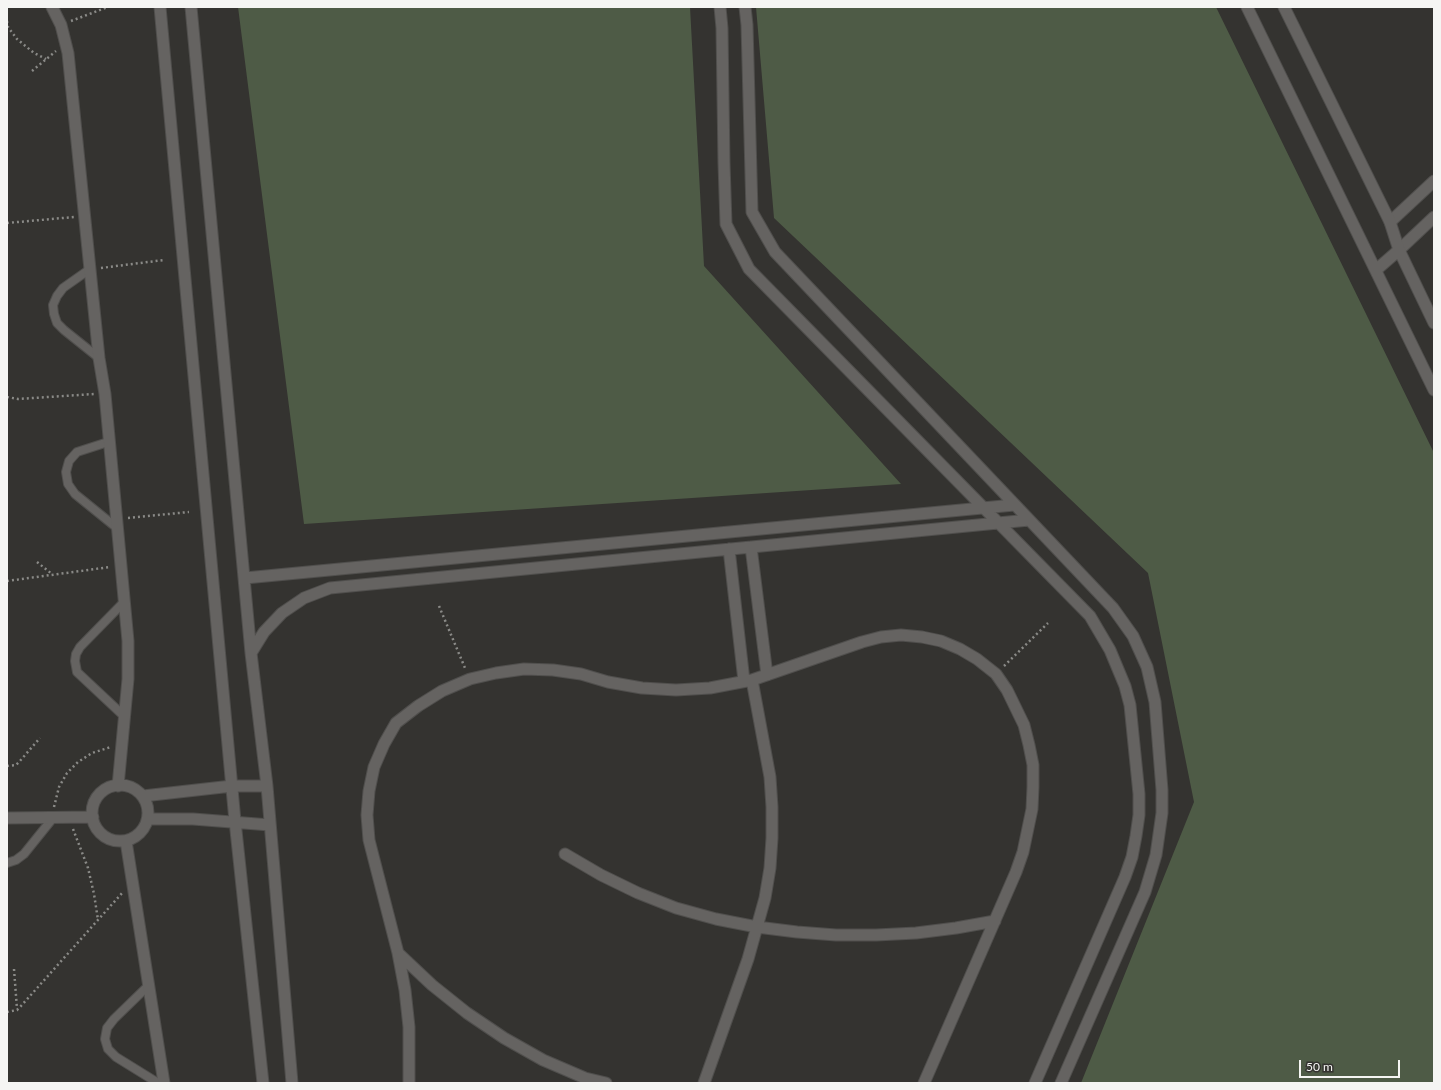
<!DOCTYPE html>
<style>
body{margin:0}
#map{position:relative;width:1441px;height:1090px;overflow:hidden;background:#343330;font-family:Lato,sans-serif}
canvas{display:block}
.frame{position:absolute;inset:0;border:8px solid #f5f5f3;pointer-events:none}
.scale{position:absolute;left:1299px;top:1060px;width:101px;height:18px;box-sizing:border-box;border:2px solid #f5f5f3;border-top:0;padding-left:5px;font-size:12px;line-height:14px;white-space:nowrap;color:#f5f5f3;-webkit-text-stroke:3px #343330;paint-order:stroke}
</style>
<div id="map">
<canvas width="1441" height="1090"></canvas>
<div class="frame"></div>
<div class="scale">50 m</div>
</div>
<script>
const ctx = document.querySelector('canvas').getContext('2d');
ctx.lineJoin = 'round';
function fillPath(path, color) { ctx.fillStyle = color; ctx.fill(path, 'evenodd'); }
const toPath = rows => new Path2D(rows.map(r => 'M' + r).join(''));
function stroke(path, color, width, dash) { ctx.strokeStyle = color; ctx.lineWidth = width; ctx.lineCap = dash ? 'butt' : 'round'; ctx.setLineDash(dash || []); ctx.stroke(path); }
fillPath(toPath([
 [238,7,690,7,704,266,901,484,304,524],
 [756,7,1216,7,1434,453,1434,1083,1081,1083,1194,802,1148,573,774,218]
]), '#4e5b46');
const service = toPath([
 [90,269,63,288,57,296,53,305,54,314,57,323,64,330,99,358],
 [108,442,77,452,69,461,66,472,68,484,75,494,117,528],
 [124,602,80,647,76,654,75,661,77,672,125,717],
 [7,863,16,860,24,854,53,818],
 [149,985,114,1019,107,1028,105,1039,108,1049,116,1057,158,1083]
]);
const minor = toPath([
 [52,7,61,25,68,53,99,358,105,394,128,641,128,679,118,786],
 [160,7,235,821,263,1083],
 [191,7,251,653,267,786,292,1083],
 [720,7,722,28,724,163,726,224,749,269,1090,616,1110,650,1125,686,1130,705,1139,794,1139,815,1136,836,1132,857,1125,877,1035,1083],
 [745,7,747,25,752,212,775,252,1113,608,1133,636,1147,667,1155,702,1162,790,1162,813,1156,855,1145,892,1061,1083],
 [1390,222,1434,181],
 [1399,250,1434,217],
 [751,547,767,675],
 [729,549,744,681],
 [245,578,1014,505],
 [251,653,264,632,282,613,304,598,330,588,1029,520],
 '92 813a28 28 0 1 1 56 0a28 28 0 1 1-56 0Z',
 [143,796,232,786,267,786],
 [7,818,93,817],
 [148,819,193,819,270,825],
 [126,841,164,1083],
 [565,854,601,875,638,893,676,908,716,919,757,927,797,932,836,935,876,935,916,933,956,928,995,921],
 [398,953,432,985,467,1013,504,1038,543,1060,585,1078,606,1083],
 [409,1083,409,1027,405,990,398,953,369,840,367,815,369,791,374,767,384,744,396,723,418,706,442,691,470,679,496,673,524,669,553,670,581,674,608,682,642,688,676,690,710,688,752,680,862,642,881,637,901,635,922,637,941,641,960,649,977,659,996,674,1007,690,1024,725,1029,745,1033,765,1033,787,1032,809,1023,852,1016,872,924,1083],
 [704,1083,748,959,765,898,770,868,772,838,772,807,770,777,752,680]
]);
const tertiary = toPath([
 [1247,7,1434,390],
 [1284,7,1390,222,1399,250,1434,323],
 [1376,270,1399,250]
]);
stroke(service, '#504f4d', 10);
stroke(minor, '#504f4d', 13);
stroke(tertiary, '#504f4d', 13);
stroke(toPath([
 [7,21,8,27,17,39,34,53,46,59],
 [71,21,108,7],
 [32,71,56,51],
 [7,223,74,217],
 [101,268,164,260],
 [7,397,18,399,94,394],
 [128,518,189,512],
 [37,562,52,574],
 [7,581,110,567],
 [439,606,465,668],
 [1004,666,1048,623],
 [7,766,16,765,19,762,40,738],
 [54,807,59,787,67,773,78,762,92,753,111,747],
 [73,829,88,868,94,894,98,920],
 [14,969,17,1009],
 [7,1012,17,1010,21,1006,123,892]
]), '#8a8a87', 2.5, [2, 3]);
stroke(service, '#656361', 8);
stroke(minor, '#656361', 11);
stroke(tertiary, '#656361', 11);
</script>
